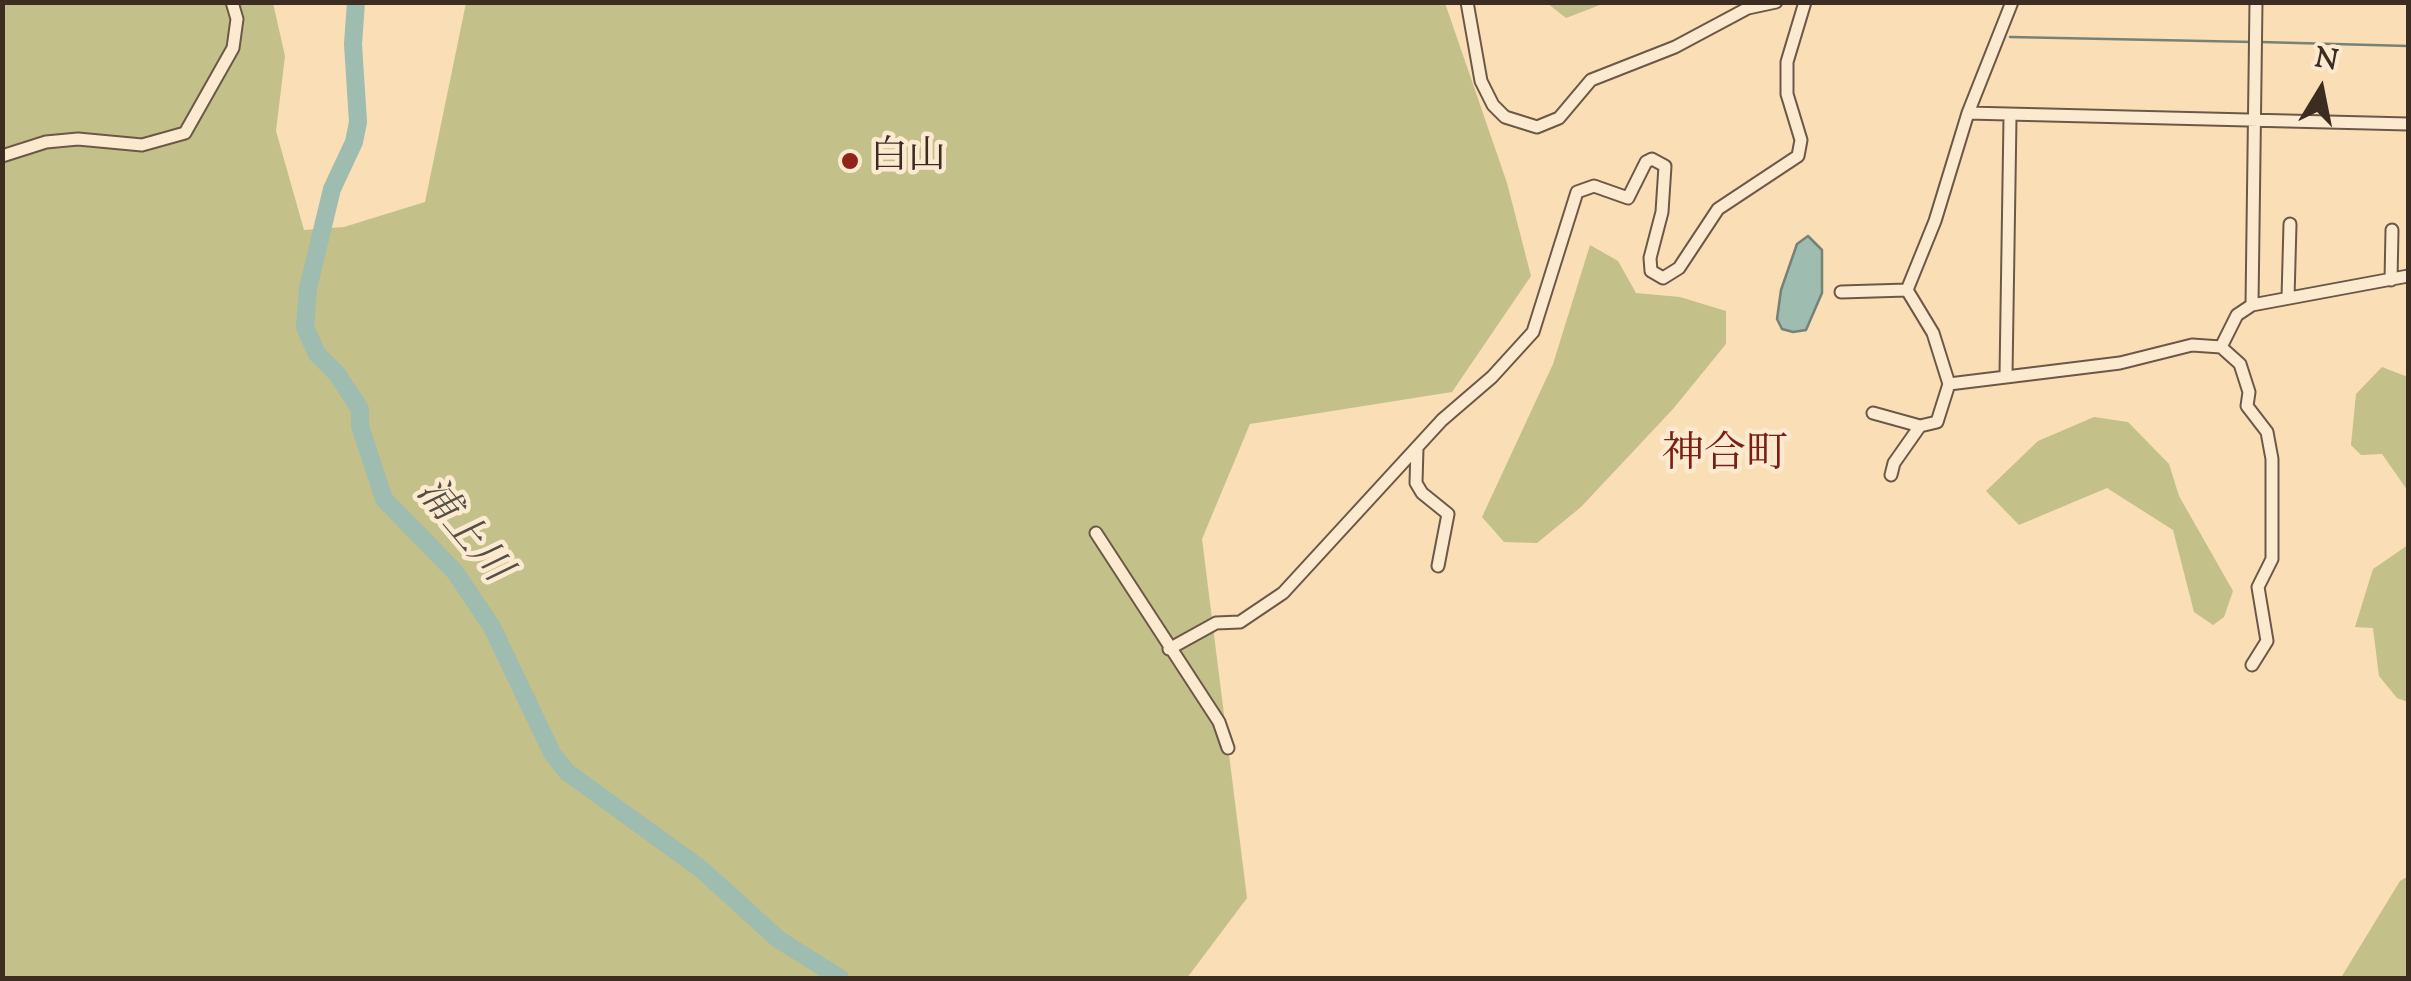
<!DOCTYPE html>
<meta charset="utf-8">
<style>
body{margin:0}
#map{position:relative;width:2411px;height:981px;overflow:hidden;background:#f9deb6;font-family:"Sorts Mill Goudy",serif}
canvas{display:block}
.frame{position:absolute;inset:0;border:5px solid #3d2c21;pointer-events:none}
.north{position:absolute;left:2271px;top:40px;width:100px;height:100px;-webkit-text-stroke:8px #fbead0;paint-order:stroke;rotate:10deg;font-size:28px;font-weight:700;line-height:40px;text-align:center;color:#3d2c21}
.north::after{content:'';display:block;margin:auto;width:35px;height:45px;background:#3d2c21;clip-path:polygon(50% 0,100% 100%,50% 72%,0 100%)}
</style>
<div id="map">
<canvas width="2411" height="981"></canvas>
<div class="frame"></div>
<div class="north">N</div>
</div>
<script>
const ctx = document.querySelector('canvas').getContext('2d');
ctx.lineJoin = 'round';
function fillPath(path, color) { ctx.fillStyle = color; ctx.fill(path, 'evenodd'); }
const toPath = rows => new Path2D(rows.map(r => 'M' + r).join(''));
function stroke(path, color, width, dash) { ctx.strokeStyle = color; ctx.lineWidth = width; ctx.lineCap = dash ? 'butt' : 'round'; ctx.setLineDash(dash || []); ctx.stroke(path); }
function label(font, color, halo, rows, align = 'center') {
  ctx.font = font + ' "Sorts Mill Goudy","Noto Serif JP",serif'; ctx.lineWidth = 9; ctx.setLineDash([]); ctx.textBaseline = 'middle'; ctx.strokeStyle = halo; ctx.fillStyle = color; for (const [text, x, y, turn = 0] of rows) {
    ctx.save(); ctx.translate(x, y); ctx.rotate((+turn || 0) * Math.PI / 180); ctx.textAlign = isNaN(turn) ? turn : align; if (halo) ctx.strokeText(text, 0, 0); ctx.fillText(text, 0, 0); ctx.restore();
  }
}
fillPath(toPath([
 [2,3,273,3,285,56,276,131,304,230,344,227,425,202,466,3,1445,3,1507,183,1531,276,1452,392,1250,424,1202,539,1247,898,1187,978,3,978],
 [1547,3,1605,3,1566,18],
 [1590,245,1618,261,1636,293,1680,297,1726,311,1726,344,1673,409,1581,507,1537,543,1504,542,1482,517,1553,364],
 [2382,367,2408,377,2408,491,2382,454,2361,455,2351,445,2356,394],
 [2094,417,2128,422,2169,464,2179,496,2233,591,2224,617,2213,625,2194,612,2173,530,2107,488,2019,525,1986,491,2038,441],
 [2408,545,2408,702,2397,698,2379,676,2373,628,2355,627,2373,569],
 [2408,876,2408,978,2336,978,2342,976,2400,881]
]), '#c3c08a');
const water = toPath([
 [1808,236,1822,250,1822,293,1806,330,1793,332,1782,329,1777,319,1781,290,1797,244,1808,236]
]);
fillPath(water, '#9ebcb0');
stroke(water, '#778277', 2.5);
stroke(toPath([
 [2010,37,2253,42],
 [2261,42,2408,46]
]), '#778277', 2.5);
stroke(toPath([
 [356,2,353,44,358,122,354,142,332,189,308,288,305,327,317,354,337,374,360,409,360,426,384,499,455,572,492,627,552,753,567,772,701,869,778,939,840,978]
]), '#9ebcb0', 18);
const street = toPath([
 [1467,2,1481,81,1493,105,1505,117,1537,127,1559,118,1591,80,1675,47,1748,8,1776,2],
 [1968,113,2408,124],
 [2,156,46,142,78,139,142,145,185,133,233,48,237,19,232,2],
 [2391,280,2392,230],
 [1907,290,1933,333,1949,384,2120,363,2192,345,2221,347,2240,364,2249,392,2247,406,2267,432,2272,459,2272,559,2258,587,2267,641,2252,665],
 [1907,290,1935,221,1968,113,2012,2],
 [1841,292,1907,290],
 [2288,298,2290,224],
 [2252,305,2256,2],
 [2221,347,2237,315,2252,305,2408,276],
 [2006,375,2010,118],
 [1873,413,1920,426],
 [1417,448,1416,483,1422,493,1448,514,1438,566],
 [1891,475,1894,463,1920,426,1937,422,1949,384],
 [1096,533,1219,722,1228,748],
 [1169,649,1216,623,1240,622,1283,593,1442,420,1492,377,1533,332,1577,192,1594,186,1628,198,1646,162,1652,159,1665,166,1662,212,1650,258,1651,271,1663,278,1679,268,1718,209,1798,156,1801,140,1787,94,1787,62,1805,2]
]);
stroke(street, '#6c5846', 15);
stroke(street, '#fbead0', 11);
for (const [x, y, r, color] of [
 [850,161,10,"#8f2418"]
]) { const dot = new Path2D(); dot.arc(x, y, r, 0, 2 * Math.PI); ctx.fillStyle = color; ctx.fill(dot); stroke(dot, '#fbead0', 4); }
label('38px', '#3d2c21', '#fbead0', [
 ["白山",870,161]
], 'left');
label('italic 40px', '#555045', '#fbead0', [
 ["浦上川",460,533,50]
]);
label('42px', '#7a1f14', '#fbead0', [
 ["神合町",1725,459]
]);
</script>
